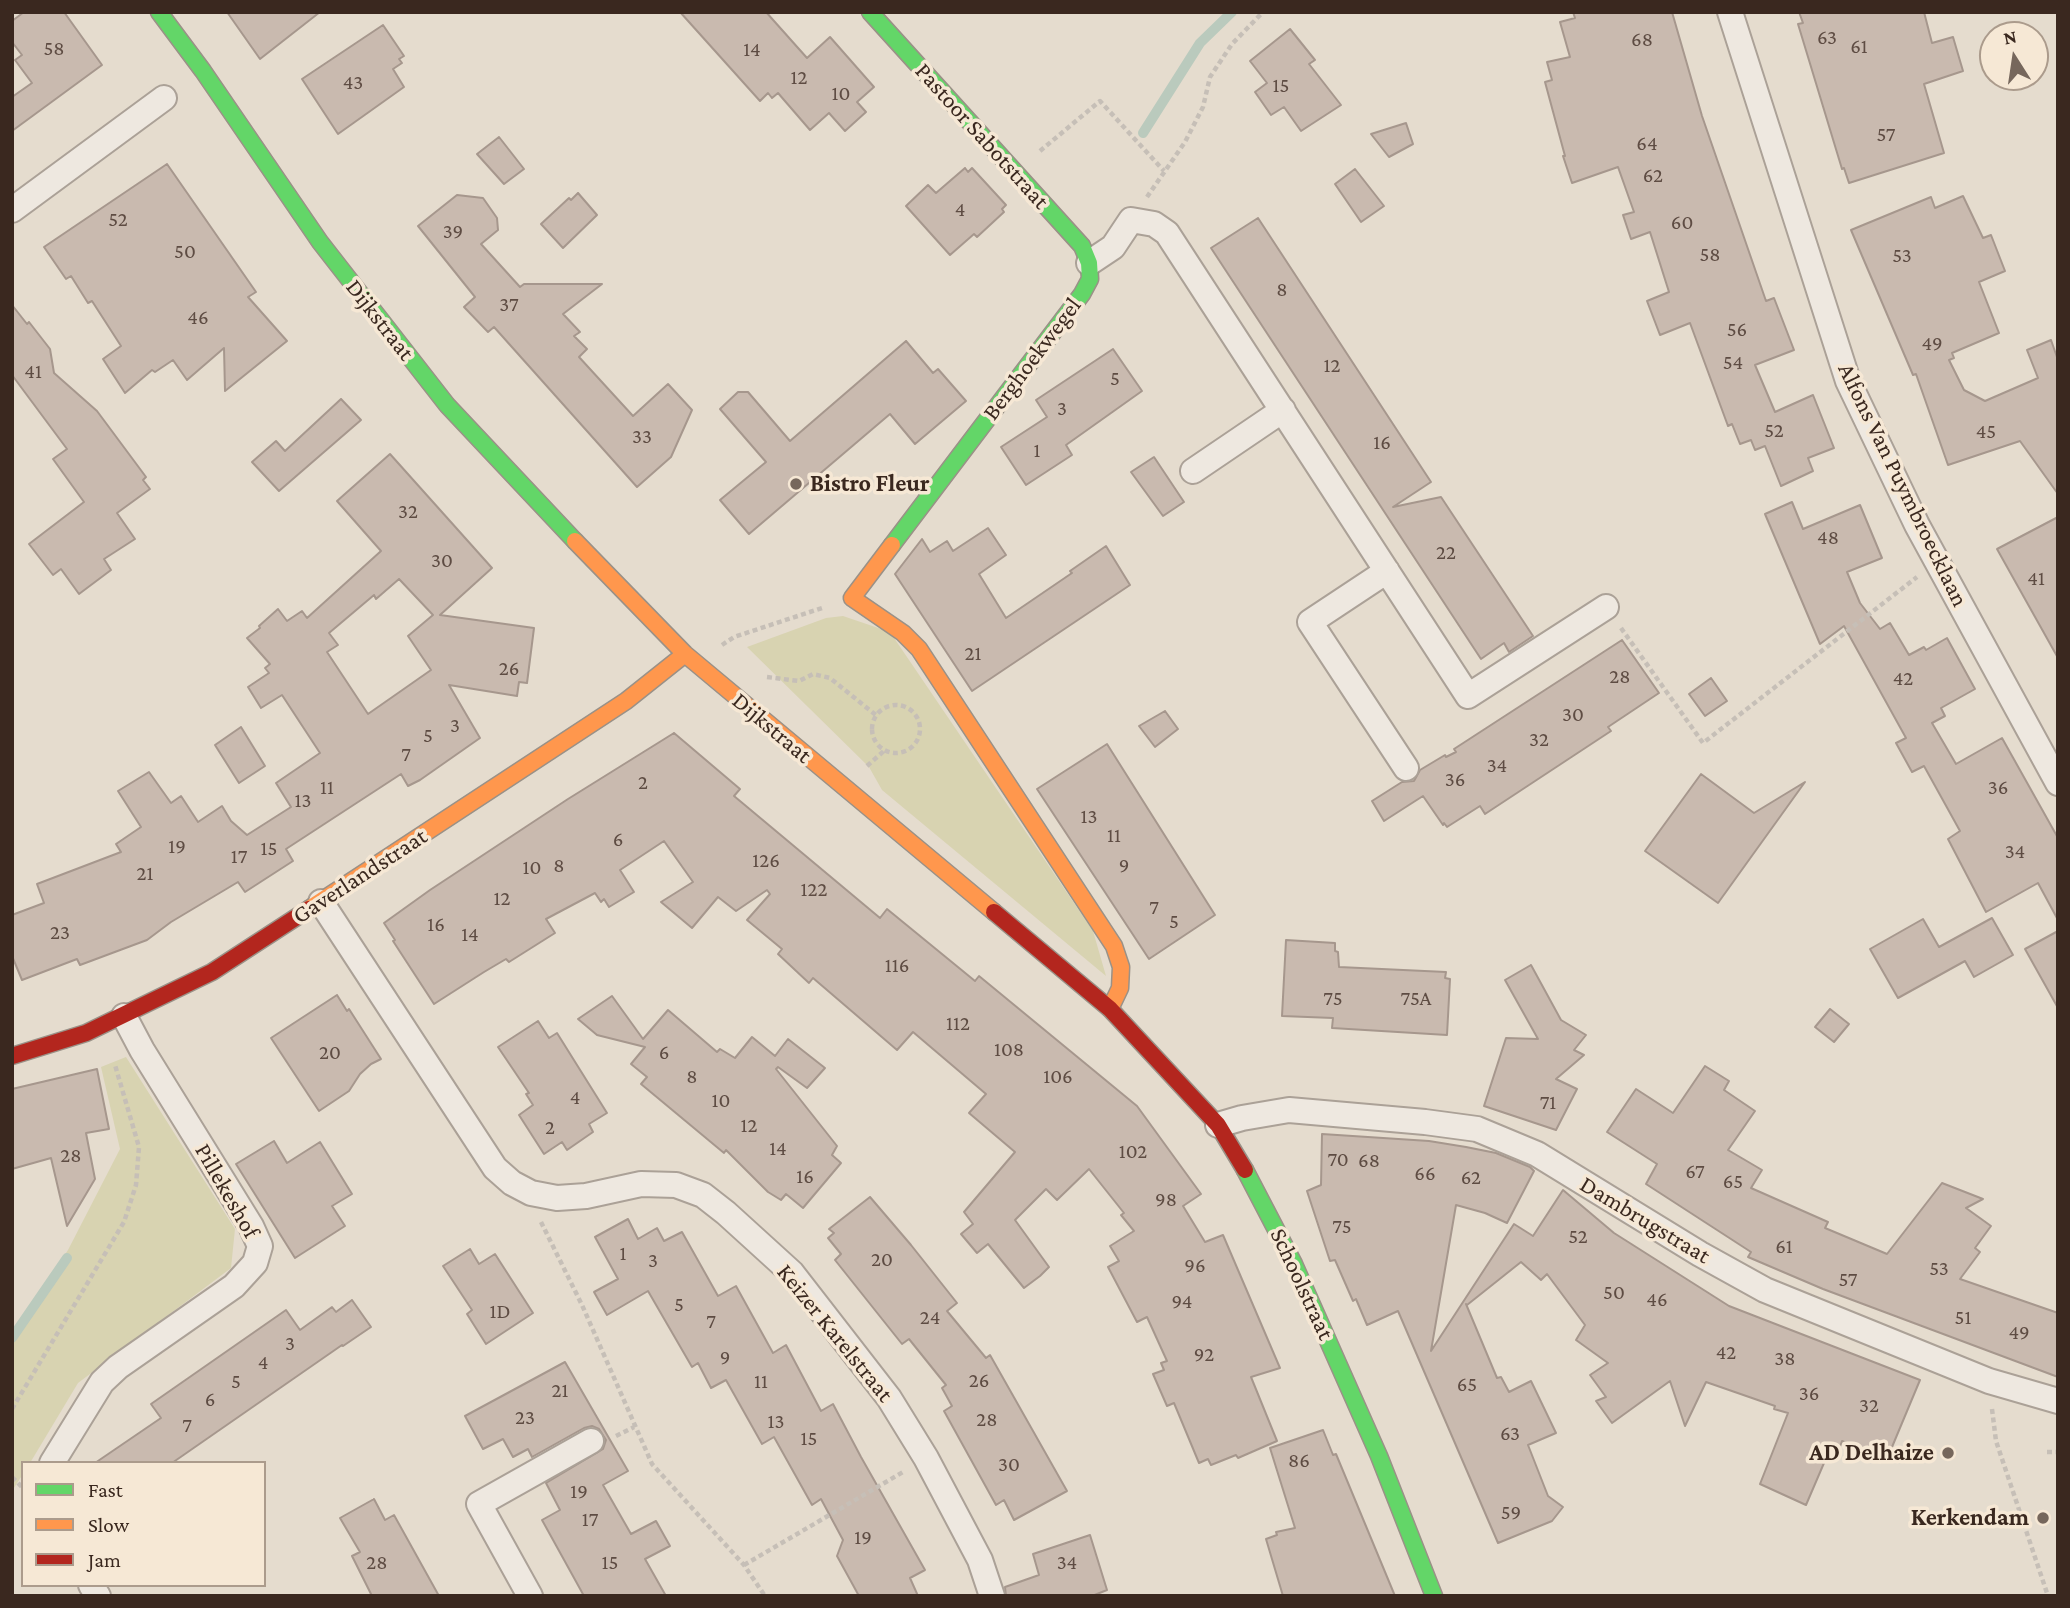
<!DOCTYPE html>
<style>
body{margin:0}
#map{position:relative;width:2070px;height:1608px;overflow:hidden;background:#e5dcce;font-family:"Crimson Pro",serif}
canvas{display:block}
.frame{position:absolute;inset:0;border:14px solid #3a281f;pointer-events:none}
.legend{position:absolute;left:21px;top:1461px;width:245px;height:126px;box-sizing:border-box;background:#f6e8d5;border:2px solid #ab9b8c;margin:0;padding:9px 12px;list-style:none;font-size:21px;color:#3a281f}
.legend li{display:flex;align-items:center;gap:14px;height:35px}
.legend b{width:35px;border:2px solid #ab9b8c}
.north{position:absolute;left:1979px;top:21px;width:70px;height:70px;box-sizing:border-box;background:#f6e8d5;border:2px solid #ab9b8c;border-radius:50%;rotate:348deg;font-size:19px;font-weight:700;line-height:28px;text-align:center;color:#3a281f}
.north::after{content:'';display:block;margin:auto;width:24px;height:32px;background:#76675c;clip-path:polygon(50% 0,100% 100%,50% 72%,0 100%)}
</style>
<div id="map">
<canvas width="2070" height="1608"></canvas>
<div class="frame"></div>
<ul class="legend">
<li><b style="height:9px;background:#63d668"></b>Fast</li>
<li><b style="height:9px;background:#ff974d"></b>Slow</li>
<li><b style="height:9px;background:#b3261e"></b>Jam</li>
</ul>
<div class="north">N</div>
</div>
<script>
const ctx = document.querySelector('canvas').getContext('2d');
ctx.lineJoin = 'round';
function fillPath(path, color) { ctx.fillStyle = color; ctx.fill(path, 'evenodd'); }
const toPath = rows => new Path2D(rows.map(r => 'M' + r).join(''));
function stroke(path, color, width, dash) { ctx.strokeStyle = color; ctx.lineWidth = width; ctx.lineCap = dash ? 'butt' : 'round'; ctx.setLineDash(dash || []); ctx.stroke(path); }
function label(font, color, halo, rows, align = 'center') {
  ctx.font = font + ' "Crimson Pro",serif'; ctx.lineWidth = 7; ctx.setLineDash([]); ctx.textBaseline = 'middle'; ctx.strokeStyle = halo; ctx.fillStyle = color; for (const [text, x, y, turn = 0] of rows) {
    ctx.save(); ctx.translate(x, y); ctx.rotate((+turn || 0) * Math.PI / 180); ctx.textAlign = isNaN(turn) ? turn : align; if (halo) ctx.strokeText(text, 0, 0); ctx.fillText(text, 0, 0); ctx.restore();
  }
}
fillPath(toPath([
 [843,616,890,632,1093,931,1106,976,882,790,869,767,747,647,826,618],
 [126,1057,235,1229,231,1268,78,1383,30,1463,23,1463,23,1474,12,1491,12,1334,68,1250,120,1149,101,1067]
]), '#d8d3b1');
stroke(toPath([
 [1143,133,1200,43,1232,12],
 [12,1338,67,1258]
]), '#bacabd', 10);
const building = toPath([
 [24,12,64,12,102,65,12,131,12,97,32,83,15,60,22,55,12,42,12,21,24,12],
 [227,12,320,12,260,59,227,12],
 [680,12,766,12,807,58,830,37,874,87,857,102,866,112,845,131,829,113,810,130,778,93,772,98,768,93,760,101,680,12],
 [1573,12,1672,12,1702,116,1766,301,1774,298,1794,350,1755,365,1775,412,1813,395,1834,448,1808,458,1813,471,1781,486,1765,446,1755,450,1751,440,1740,444,1732,424,1728,426,1690,323,1660,335,1647,301,1669,292,1650,232,1631,239,1623,215,1634,212,1618,167,1572,183,1563,156,1565,156,1545,82,1552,80,1547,62,1570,57,1560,22,1575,18,1573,12],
 [1799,12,1924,12,1932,43,1953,37,1963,71,1924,84,1944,153,1849,183,1844,168,1842,169,1798,24,1803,23,1799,12],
 [383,25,404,56,399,59,402,63,393,69,404,87,338,134,302,79,383,25],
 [1290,29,1315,60,1309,64,1341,105,1301,131,1284,107,1271,115,1255,92,1267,83,1250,61,1290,29],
 [1406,123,1413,144,1389,157,1371,134,1406,123],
 [499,137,524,169,504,184,477,154,499,137],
 [167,164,256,292,248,297,287,341,225,391,224,348,187,380,173,360,155,372,152,370,125,393,103,359,121,346,92,301,88,303,71,276,66,279,44,247,167,164],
 [965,168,968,172,972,168,1006,205,1002,209,1004,212,977,237,974,234,950,255,906,206,928,185,936,193,965,168],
 [1355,169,1384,206,1361,222,1335,184,1355,169],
 [578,193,597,215,563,248,541,224,569,198,571,200,578,193],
 [457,195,483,198,497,218,498,230,481,244,520,287,524,284,602,284,563,314,580,332,574,336,587,349,579,357,633,416,668,384,692,410,671,457,637,487,494,327,488,332,464,307,475,297,418,226,457,195],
 [1963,196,1983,238,1991,235,2005,271,1979,282,1999,333,1952,353,1954,358,1949,360,1964,390,1985,401,2038,378,2027,350,2051,340,2058,360,2058,494,2020,441,1948,465,1916,374,1913,375,1851,230,1931,197,1935,208,1963,196],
 [1258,218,1431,482,1393,507,1441,497,1533,636,1509,652,1504,643,1481,659,1211,248,1258,218],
 [12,305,27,324,29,322,50,349,54,373,97,411,146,477,143,480,150,489,117,513,135,539,104,559,111,570,79,594,61,569,53,575,29,544,84,502,53,459,67,449,12,375,12,305],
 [906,341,933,373,938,369,966,401,915,444,890,414,749,534,720,500,766,462,720,409,738,392,748,392,790,441,906,341],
 [1113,349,1142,391,1066,445,1072,455,1026,485,1001,447,1047,417,1036,400,1113,349],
 [341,399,361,420,279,491,252,462,276,441,285,451,341,399],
 [390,454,492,568,440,615,534,628,527,683,519,682,517,696,449,685,480,738,420,780,408,786,401,774,286,849,293,861,245,892,238,882,171,922,147,940,80,965,77,959,22,980,12,956,12,915,44,903,37,884,121,852,116,844,141,827,118,791,149,772,171,803,181,796,198,822,222,806,231,821,247,835,291,807,276,783,320,753,282,695,261,708,248,687,269,673,265,668,270,664,247,638,260,628,259,626,278,609,287,621,302,611,307,618,381,551,337,501,390,454],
 [399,579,433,615,408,636,431,670,368,714,327,652,338,645,329,633,374,595,376,599,399,579],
 [1154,457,1184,502,1163,516,1131,472,1154,457],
 [1792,502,1803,529,1860,505,1882,558,1847,572,1860,603,1880,629,1890,623,1909,655,1924,647,1926,650,1947,638,1975,689,1941,708,1945,716,1932,723,1956,764,2002,738,2058,838,2058,920,2038,883,1986,912,1948,839,1960,831,1924,766,1912,772,1896,743,1906,738,1844,626,1820,644,1765,514,1792,502],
 [2058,517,2058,658,1997,549,2058,517],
 [988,528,1006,555,979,574,1006,618,1072,573,1070,571,1106,546,1130,585,972,691,895,574,922,539,930,552,947,541,953,551,988,528],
 [1622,640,1659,693,1608,727,1611,731,1485,814,1480,806,1447,827,1444,823,1443,825,1423,796,1384,821,1372,801,1402,782,1414,781,1420,770,1445,755,1446,757,1456,752,1454,749,1622,640],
 [1711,678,1727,701,1705,716,1689,694,1711,678],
 [1165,711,1178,729,1155,747,1139,726,1165,711],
 [241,727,265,766,239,783,215,745,241,727],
 [674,733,740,789,734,796,880,918,887,909,975,981,979,976,1137,1106,1201,1194,1183,1206,1205,1242,1223,1235,1280,1368,1251,1377,1277,1441,1238,1458,1236,1455,1211,1465,1208,1459,1199,1463,1174,1403,1167,1406,1153,1374,1164,1370,1161,1363,1167,1361,1147,1317,1137,1322,1108,1267,1119,1261,1110,1246,1134,1231,1121,1215,1124,1213,1089,1169,1057,1200,1046,1189,1015,1220,1049,1267,1040,1276,1024,1288,988,1244,977,1253,961,1234,973,1224,964,1212,1015,1152,969,1113,986,1094,913,1032,897,1050,813,978,809,983,778,954,782,949,747,920,770,894,767,890,736,911,718,897,692,928,661,902,693,882,664,841,620,870,634,892,609,907,604,899,601,902,595,893,546,919,555,933,509,962,506,959,484,972,434,1004,393,941,395,940,384,923,430,890,568,799,674,733],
 [1107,744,1215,915,1149,959,1037,789,1107,744],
 [1701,774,1754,813,1805,782,1718,903,1645,851,1701,774],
 [1992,918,2013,955,1974,977,1965,961,1898,998,1870,949,1923,919,1939,947,1992,918],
 [2058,931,2058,1008,2025,949,2058,931],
 [1286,940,1335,943,1335,951,1338,952,1339,967,1446,972,1445,978,1450,979,1447,1035,1332,1028,1333,1018,1282,1016,1286,940],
 [1531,965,1561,1020,1586,1035,1574,1050,1584,1055,1556,1079,1577,1089,1556,1130,1484,1106,1506,1038,1538,1039,1505,980,1531,965],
 [337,995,347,1011,349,1009,381,1059,371,1064,360,1074,349,1091,319,1111,271,1038,337,995],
 [612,996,643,1039,668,1010,717,1052,720,1049,735,1058,752,1037,775,1056,788,1039,825,1068,807,1088,778,1067,776,1069,837,1146,832,1155,841,1163,803,1208,786,1194,781,1200,768,1192,726,1150,724,1153,641,1084,647,1077,631,1064,645,1047,597,1035,578,1019,612,996],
 [1830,1009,1849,1024,1834,1042,1815,1027,1830,1009],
 [538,1021,549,1038,557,1033,607,1113,589,1124,593,1132,567,1150,562,1142,544,1154,519,1115,533,1105,526,1094,529,1093,498,1047,538,1021],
 [1705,1066,1729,1081,1724,1090,1755,1111,1728,1150,1762,1170,1751,1188,1828,1222,1825,1228,1887,1254,1942,1183,1983,1199,1966,1208,1991,1226,1975,1248,1980,1252,1960,1279,2058,1313,2058,1377,1823,1289,1748,1257,1751,1252,1646,1184,1657,1164,1607,1132,1636,1089,1673,1113,1705,1066],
 [97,1069,109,1129,86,1133,95,1179,67,1226,51,1158,12,1169,12,1089,97,1069],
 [1322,1134,1429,1141,1466,1147,1496,1153,1530,1167,1534,1171,1507,1223,1485,1213,1456,1205,1431,1351,1514,1224,1533,1236,1563,1190,1614,1233,1729,1306,1920,1380,1887,1459,1842,1441,1838,1452,1830,1449,1806,1505,1760,1484,1788,1413,1774,1409,1775,1406,1706,1382,1685,1426,1670,1381,1612,1423,1596,1401,1606,1397,1590,1375,1608,1363,1576,1340,1585,1325,1547,1274,1541,1280,1521,1262,1467,1305,1466,1304,1497,1378,1501,1377,1509,1392,1531,1381,1556,1433,1528,1445,1548,1496,1563,1507,1552,1521,1498,1543,1398,1311,1367,1325,1356,1299,1353,1301,1335,1260,1330,1261,1307,1191,1321,1185,1322,1134],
 [274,1141,287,1163,320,1142,352,1194,332,1206,345,1226,295,1258,236,1164,274,1141],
 [870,1197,911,1245,957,1303,947,1311,986,1358,990,1355,1067,1491,1014,1520,1004,1500,996,1505,944,1411,952,1406,942,1388,946,1385,909,1339,902,1344,835,1260,841,1254,828,1238,834,1233,829,1229,870,1197],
 [628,1219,638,1239,657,1228,664,1241,682,1232,718,1296,736,1286,773,1353,786,1345,821,1411,833,1404,861,1457,925,1570,910,1578,918,1596,859,1596,837,1556,843,1540,821,1499,812,1505,774,1437,762,1444,726,1380,711,1388,698,1363,692,1367,648,1291,607,1315,594,1292,618,1279,595,1237,628,1219],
 [470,1249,479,1264,495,1254,533,1313,486,1344,467,1314,472,1310,443,1266,470,1249],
 [352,1300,371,1327,343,1346,342,1345,172,1463,95,1463,161,1418,151,1404,286,1310,300,1330,332,1307,336,1312,352,1300],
 [565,1362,628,1471,603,1485,631,1534,656,1521,670,1546,645,1559,666,1596,584,1596,542,1520,560,1510,546,1483,603,1449,606,1440,599,1429,592,1426,584,1428,532,1457,528,1449,513,1457,503,1439,483,1449,465,1416,565,1362],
 [1323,1430,1333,1455,1336,1454,1395,1596,1283,1596,1266,1539,1277,1535,1276,1532,1295,1528,1270,1448,1323,1430],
 [374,1499,385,1520,394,1515,439,1596,372,1596,352,1556,360,1552,340,1518,374,1499],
 [1090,1535,1107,1590,1092,1596,1006,1596,1005,1587,1039,1575,1033,1554,1090,1535]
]);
fillPath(building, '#c9baaf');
stroke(building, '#a6978d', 2);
const street = toPath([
 [1730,12,1848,381,1917,525,2058,783],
 [12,210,164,98],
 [1089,263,1113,247,1131,220,1154,224,1167,233,1468,696,1606,607],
 [1193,471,1283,410],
 [1387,571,1310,622,1406,768],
 [321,902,495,1168,512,1183,531,1193,557,1198,586,1196,641,1184,676,1185,703,1195,726,1213,792,1273,889,1398,926,1458,980,1560,992,1596],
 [1218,1125,1242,1118,1289,1110,1425,1122,1477,1129,1537,1154,1700,1254,1765,1290,1989,1381,2058,1401],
 [52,1463,102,1382,118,1367,234,1286,255,1263,260,1246,251,1226,142,1050,124,1016],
 [91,1585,98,1596],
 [530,1596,479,1504,591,1441]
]);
const fast = toPath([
 [159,12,203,71,320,242,447,405,575,541],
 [870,12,1082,246,1089,263,1090,279,1082,294,892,545],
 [1245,1170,1294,1264,1379,1456,1434,1596]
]);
const slow = toPath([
 [575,541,685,654,994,912],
 [892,545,852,598,903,633,919,649,1114,946,1121,967,1120,988,1110,1009],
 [309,909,626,701,685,654]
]);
const jam = toPath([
 [994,912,1110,1009,1218,1125,1245,1170],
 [12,1056,86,1033,212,972,309,909]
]);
stroke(street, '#aba197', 28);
stroke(fast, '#9a9187', 19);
stroke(slow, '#9a9187', 19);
stroke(jam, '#9a9187', 19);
stroke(toPath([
 [1040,151,1100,101,1164,171],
 [1147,197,1185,142,1203,107,1210,77,1232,44,1263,12],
 [1621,628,1703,743,1917,577],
 [722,645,734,637,822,608],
 [767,677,799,681,813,674,830,678,877,716],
 '872 729a24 24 0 1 1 48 0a24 24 0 1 1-48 0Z',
 [867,766,885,750],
 [541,1222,582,1305,652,1464,744,1565,765,1596],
 [12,1409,124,1222,136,1185,139,1147,115,1065],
 [1992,1409,1996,1441,2048,1596],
 [616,1436,634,1427],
 [2047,1452,2058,1452],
 [12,1477,23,1488],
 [744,1565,903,1472]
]), '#c6bfb7', 4.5, [5, 3.5]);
stroke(street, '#eee8e0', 24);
stroke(fast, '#63d668', 16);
stroke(slow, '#ff974d', 16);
stroke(jam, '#b3261e', 16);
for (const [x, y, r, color] of [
 [796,484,7,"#76675c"],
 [1948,1453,7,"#76675c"],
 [2043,1518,7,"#76675c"]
]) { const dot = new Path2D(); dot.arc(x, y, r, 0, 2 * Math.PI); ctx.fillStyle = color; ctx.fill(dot); stroke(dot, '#f6e8d5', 2.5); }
label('21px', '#5e4c43', null, [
 ["63",1827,38],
 ["68",1642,40],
 ["61",1859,47],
 ["58",54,49],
 ["14",752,50],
 ["12",799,78],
 ["43",353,83],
 ["15",1281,86],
 ["10",841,94],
 ["57",1886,135],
 ["64",1647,144],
 ["62",1653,176],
 ["4",960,210],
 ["52",118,220],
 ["60",1682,223],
 ["39",453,232],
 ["50",185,252],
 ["58",1710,255],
 ["53",1902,256],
 ["8",1282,290],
 ["37",509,305],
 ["46",198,318],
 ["56",1737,330],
 ["49",1932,344],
 ["54",1733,363],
 ["12",1332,366],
 ["41",33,372],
 ["5",1115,379],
 ["3",1062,409],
 ["52",1774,431],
 ["45",1986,432],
 ["33",642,437],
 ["16",1382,443],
 ["1",1037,451],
 ["32",408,512],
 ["48",1828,538],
 ["22",1446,553],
 ["30",442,561],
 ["41",2036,579],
 ["21",973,654],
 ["26",509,669],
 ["28",1620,677],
 ["42",1903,679],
 ["30",1573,715],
 ["3",455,726],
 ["5",428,736],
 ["32",1539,740],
 ["7",406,755],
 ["34",1497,766],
 ["36",1455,780],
 ["2",643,783],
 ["11",327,788],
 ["36",1998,788],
 ["13",303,801],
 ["13",1089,817],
 ["11",1114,836],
 ["6",618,840],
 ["19",177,847],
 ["15",269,849],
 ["34",2015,852],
 ["17",239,857],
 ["126",766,861],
 ["8",559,866],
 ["9",1124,866],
 ["10",532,868],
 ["21",145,874],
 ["122",814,890],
 ["12",502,899],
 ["7",1154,908],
 ["5",1174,922],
 ["16",436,925],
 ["23",60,933],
 ["14",470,935],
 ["116",897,966],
 ["75",1333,999],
 ["75A",1416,999],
 ["112",958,1024],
 ["108",1009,1050],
 ["20",330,1053],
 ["6",664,1053],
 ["8",692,1077],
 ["106",1058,1077],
 ["4",575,1098],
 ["10",721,1101],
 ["71",1548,1103],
 ["12",749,1126],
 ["2",550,1128],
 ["14",778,1149],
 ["102",1133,1152],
 ["28",71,1156],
 ["70",1338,1160],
 ["68",1369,1161],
 ["67",1695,1172],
 ["66",1425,1174],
 ["16",805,1177],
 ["62",1471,1178],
 ["65",1733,1182],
 ["98",1166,1200],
 ["75",1342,1227],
 ["52",1578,1237],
 ["61",1784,1247],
 ["1",623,1254],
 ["20",882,1260],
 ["3",653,1261],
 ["96",1195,1266],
 ["53",1939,1269],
 ["57",1848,1280],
 ["50",1614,1293],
 ["46",1657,1300],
 ["94",1182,1302],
 ["5",679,1305],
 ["1D",500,1312],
 ["24",930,1318],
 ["51",1963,1318],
 ["7",711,1322],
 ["49",2019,1333],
 ["3",290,1344],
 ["42",1726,1353],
 ["92",1204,1355],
 ["9",725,1358],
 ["38",1785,1359],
 ["4",263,1363],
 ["26",979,1381],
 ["5",236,1382],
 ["11",761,1382],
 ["65",1467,1385],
 ["21",560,1391],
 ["36",1809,1394],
 ["6",210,1400],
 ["32",1869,1406],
 ["23",525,1418],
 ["28",987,1420],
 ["13",776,1422],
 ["7",187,1426],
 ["63",1510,1434],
 ["15",809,1439],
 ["86",1299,1461],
 ["30",1009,1465],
 ["19",579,1492],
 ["59",1511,1513],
 ["17",590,1520],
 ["19",863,1538],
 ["28",377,1563],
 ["15",610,1563],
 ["34",1067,1563]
]);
label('24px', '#3a281f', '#f6e8d5', [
 ["Pastoor Sabotstraat",982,136,48],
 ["Dijkstraat",380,320,52],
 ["Berghoekwegel",1032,359,-53],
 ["Alfons Van Puymbroecklaan",1903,485,64],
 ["Dijkstraat",772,728,40],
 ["Gaverlandstraat",360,876,-33],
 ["Pillekeshof",227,1191,60],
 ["Dambrugstraat",1645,1220,31],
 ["Schoolstraat",1302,1284,65],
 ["Keizer Karelstraat",835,1333,51]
]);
label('bold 24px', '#3a281f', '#f6e8d5', [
 ["Bistro Fleur",810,484,"left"],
 ["AD Delhaize",1934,1453],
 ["Kerkendam",2029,1518]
], 'right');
</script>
